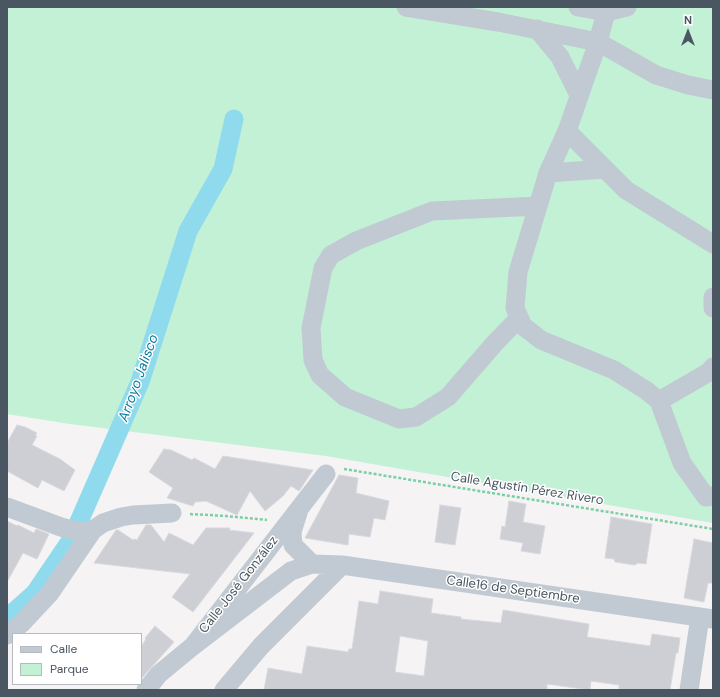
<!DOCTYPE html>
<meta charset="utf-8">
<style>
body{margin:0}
#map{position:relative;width:720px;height:697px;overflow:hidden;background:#f5f3f3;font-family:"DM Sans",sans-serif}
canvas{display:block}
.frame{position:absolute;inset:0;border:8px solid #4a5661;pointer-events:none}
.legend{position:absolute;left:12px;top:633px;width:130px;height:52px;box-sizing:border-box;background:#fff;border:1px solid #b7bbc0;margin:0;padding:5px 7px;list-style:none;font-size:12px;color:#4a5661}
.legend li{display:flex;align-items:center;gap:8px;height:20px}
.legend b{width:20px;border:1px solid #b7bbc0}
.north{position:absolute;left:668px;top:12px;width:40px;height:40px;-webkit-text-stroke:3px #fff;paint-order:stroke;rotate:0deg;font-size:11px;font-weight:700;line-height:16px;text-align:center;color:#4a5661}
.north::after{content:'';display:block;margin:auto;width:14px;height:18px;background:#4a5661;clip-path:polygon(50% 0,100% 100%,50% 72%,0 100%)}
</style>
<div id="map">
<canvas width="720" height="697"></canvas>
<div class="frame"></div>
<ul class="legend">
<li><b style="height:5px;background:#c1cad2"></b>Calle</li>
<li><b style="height:11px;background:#c3f1d5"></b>Parque</li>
</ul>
<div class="north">N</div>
</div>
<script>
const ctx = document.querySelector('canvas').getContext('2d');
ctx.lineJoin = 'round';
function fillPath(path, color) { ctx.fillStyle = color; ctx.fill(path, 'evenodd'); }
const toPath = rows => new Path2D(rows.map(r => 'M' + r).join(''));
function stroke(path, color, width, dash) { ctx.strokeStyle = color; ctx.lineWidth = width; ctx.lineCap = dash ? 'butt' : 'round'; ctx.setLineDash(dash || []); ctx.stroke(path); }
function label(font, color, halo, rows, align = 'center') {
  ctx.font = font + ' "DM Sans",sans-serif'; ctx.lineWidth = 3; ctx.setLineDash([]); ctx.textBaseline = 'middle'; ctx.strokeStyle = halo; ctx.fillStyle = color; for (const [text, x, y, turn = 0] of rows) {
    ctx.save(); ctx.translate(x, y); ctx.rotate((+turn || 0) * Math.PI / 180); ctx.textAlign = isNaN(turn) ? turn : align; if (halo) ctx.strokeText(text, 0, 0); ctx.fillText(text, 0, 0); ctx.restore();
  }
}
fillPath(toPath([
 [7,7,713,7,713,523,326,456,70,424,7,414]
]), '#c3f1d5');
stroke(toPath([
 [7,618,35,593,71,540,140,382,188,231,223,169,234,119]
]), '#90daee', 19);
const building = toPath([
 [17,425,25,427,37,433,35,435,37,436,32,445,60,459,75,470,64,491,42,480,38,488,7,471,7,443,17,425],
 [164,449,171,450,192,460,194,458,215,469,223,456,313,470,299,491,291,486,283,496,265,511,250,491,237,515,206,501,195,502,193,506,167,498,173,488,149,472,164,449],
 [339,475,358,478,356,493,389,501,385,520,374,518,370,537,349,534,348,545,305,538,339,475],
 [509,501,526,504,523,522,545,526,540,554,521,551,523,543,500,539,502,526,505,527,509,501],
 [440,505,461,508,455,545,435,542,440,505],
 [611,517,652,524,646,564,638,563,635,565,615,562,614,559,605,558,611,517],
 [7,521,17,526,18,525,34,533,36,529,49,534,37,559,23,553,7,582,7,521],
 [146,525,151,525,164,542,169,533,193,545,206,528,230,528,229,530,254,533,193,612,172,597,190,574,94,563,116,530,118,530,133,540,134,539,137,540,146,525],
 [694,539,713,543,713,583,708,583,704,602,684,598,694,539],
 [380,591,433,599,431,613,461,617,461,619,501,623,503,610,589,624,587,637,650,646,652,634,680,638,678,653,676,653,670,690,619,690,619,685,591,681,590,690,547,684,547,690,264,690,268,668,302,674,307,646,348,652,349,649,352,649,359,601,378,604,380,591],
 [400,636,428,641,424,676,395,672,400,636],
 [155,626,174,642,141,679,141,647,146,639,145,638,155,626]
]);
fillPath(building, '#cdcfd5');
stroke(building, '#d7d9de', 1);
stroke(toPath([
 [344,469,713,529],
 [190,514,226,516,267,520]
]), '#7ad0a6', 2.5, [3, 2]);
stroke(toPath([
 [406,7,498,22,598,42,656,75,688,85,713,90],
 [578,7,606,12],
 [627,7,606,12,598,42,567,131,548,173,518,272,515,308,523,326,541,340,614,370,647,391,659,401,682,463,706,497,713,496],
 [537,29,560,57,579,95],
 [567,131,626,190,713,244],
 [548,173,605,169],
 [713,297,713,308],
 [519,318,494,344,448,397,416,417,399,419,345,397,320,375,313,360,311,328,323,268,331,255,356,241,432,211,538,206],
 [659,401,709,372,713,367],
 [7,507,61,527,79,532,93,530,103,523,121,517,133,515,172,513],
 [298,513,292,532,293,545,312,564],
 [7,635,22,623,50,593,93,530],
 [193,646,291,571,312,564,342,565,713,619],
 [146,690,159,674,193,646,326,474],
 [224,690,261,646,342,565],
 [689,690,700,617]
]), '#c1cad2', 19);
label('13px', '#4a5661', '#fff', [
 ["Calle Agustín Pérez Rivero",527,489,9],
 ["Calle José González",239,585,-52],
 ["Calle16 de Septiembre",513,590,8]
]);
label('italic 14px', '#0c7c9b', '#fff', [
 ["Arroyo Jalisco",139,378,-70]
]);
</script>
